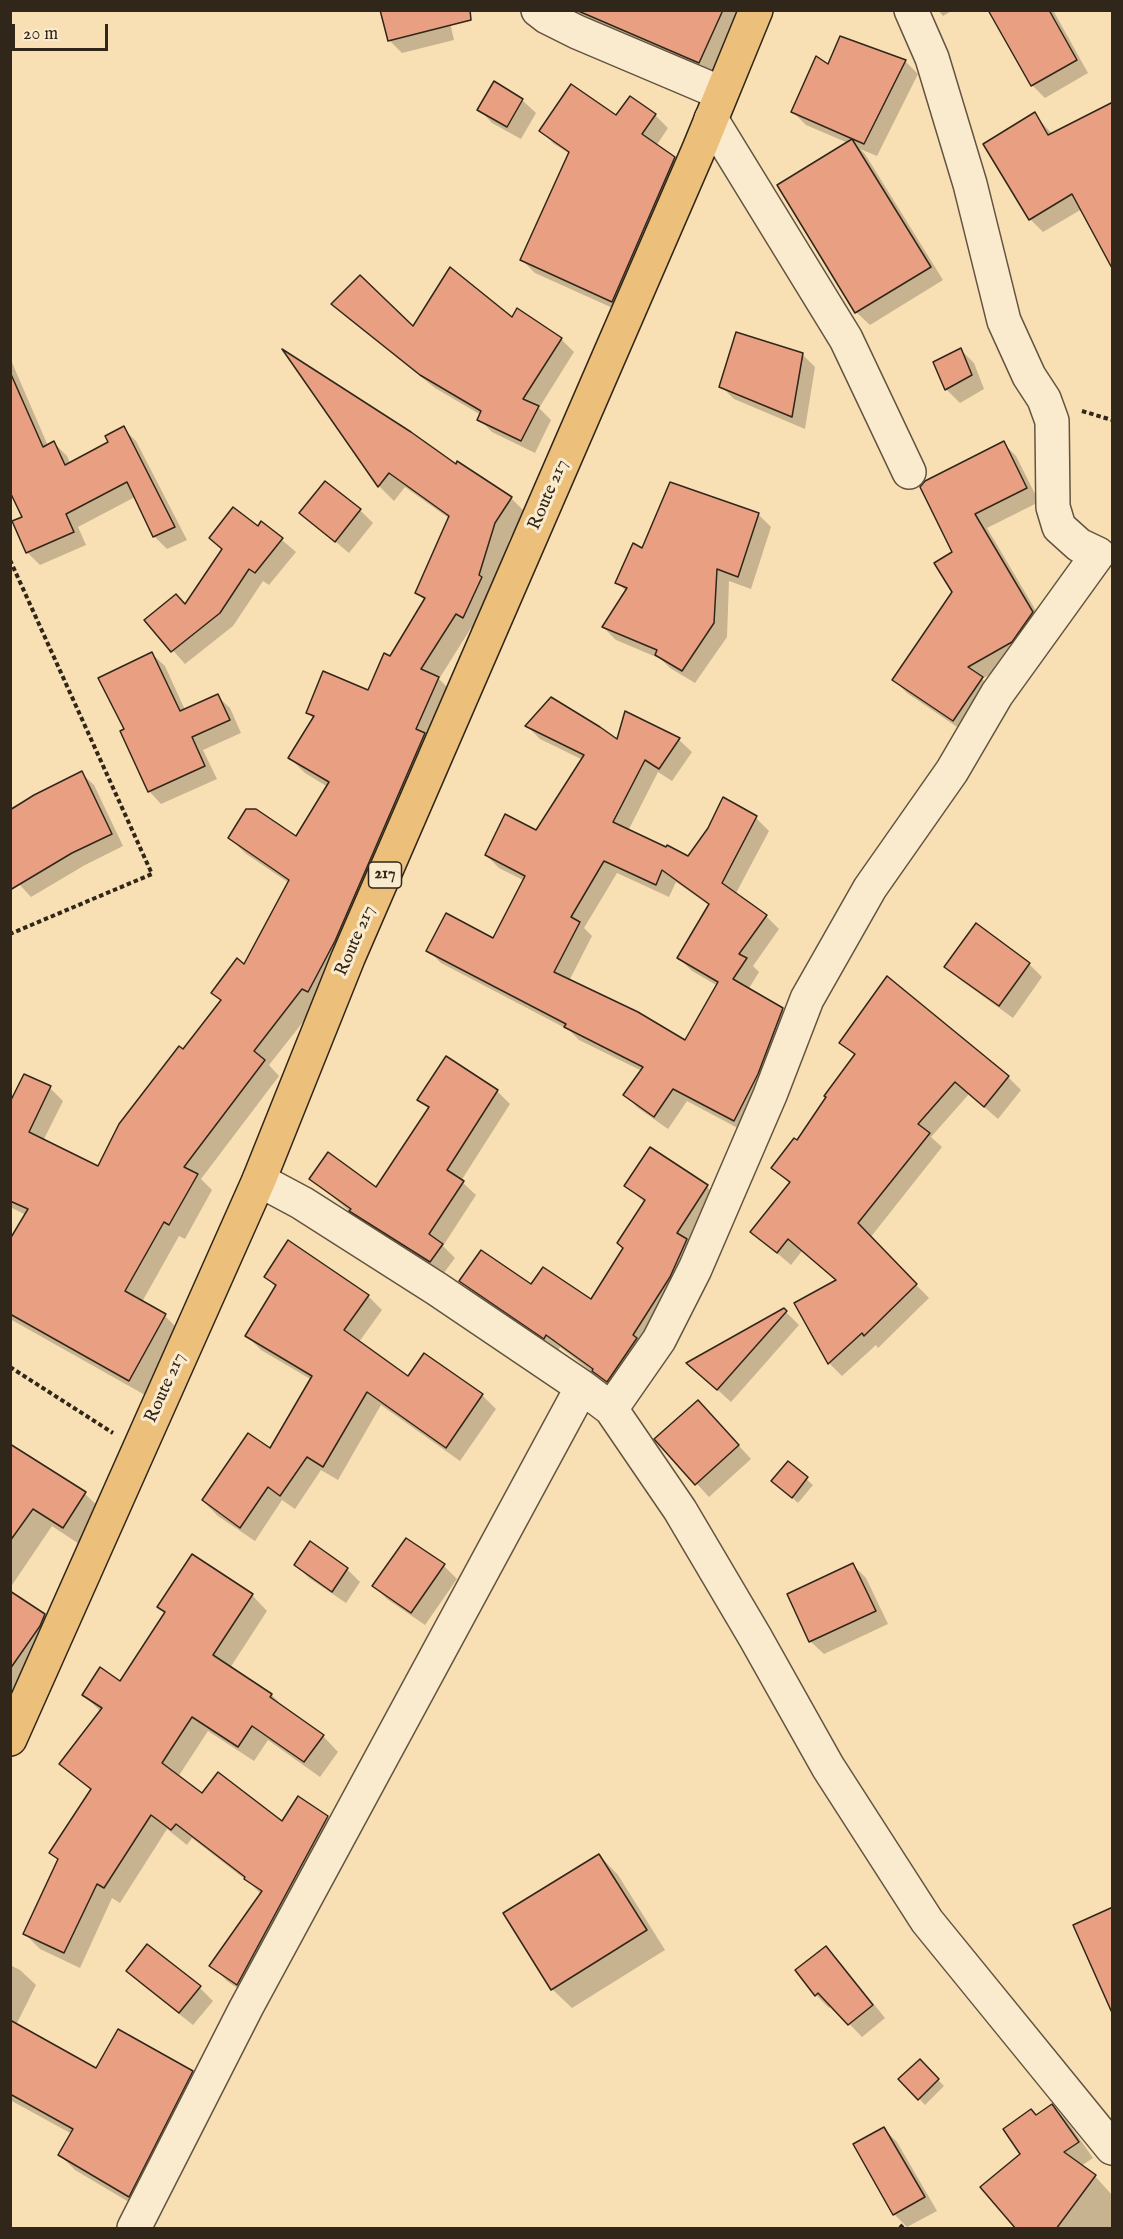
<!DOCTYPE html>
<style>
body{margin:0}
#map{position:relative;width:1123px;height:2239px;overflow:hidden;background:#f9e0b4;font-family:"IM FELL English",serif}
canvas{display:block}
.frame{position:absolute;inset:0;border:12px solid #302619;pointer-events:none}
.scale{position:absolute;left:12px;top:24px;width:96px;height:27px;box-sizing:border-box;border:3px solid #302619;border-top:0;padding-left:8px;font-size:18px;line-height:21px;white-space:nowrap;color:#302619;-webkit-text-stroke:4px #fbebce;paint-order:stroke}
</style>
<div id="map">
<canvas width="1123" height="2239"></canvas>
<div class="frame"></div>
<div class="scale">20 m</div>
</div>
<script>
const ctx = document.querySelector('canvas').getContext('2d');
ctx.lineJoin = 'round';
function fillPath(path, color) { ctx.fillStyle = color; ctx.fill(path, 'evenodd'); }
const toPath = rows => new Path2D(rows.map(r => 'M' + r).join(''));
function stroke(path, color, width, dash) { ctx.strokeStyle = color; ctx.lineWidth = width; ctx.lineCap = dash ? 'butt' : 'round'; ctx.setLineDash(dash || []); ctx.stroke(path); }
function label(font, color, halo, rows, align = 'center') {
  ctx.font = font + ' "IM FELL English",serif'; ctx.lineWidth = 6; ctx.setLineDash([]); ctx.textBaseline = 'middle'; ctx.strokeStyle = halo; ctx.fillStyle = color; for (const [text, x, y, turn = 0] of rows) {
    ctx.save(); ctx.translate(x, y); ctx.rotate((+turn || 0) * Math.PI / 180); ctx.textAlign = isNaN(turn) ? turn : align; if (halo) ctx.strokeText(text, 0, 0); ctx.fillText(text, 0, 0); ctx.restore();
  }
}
fillPath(toPath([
 [447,10,454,40,402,53,389,40],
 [571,10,748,10,712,75,577,16],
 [938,10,953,10,943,16],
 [990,10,1053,10,1088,73,1045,98,1032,85],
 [840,38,905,61,918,74,877,156,860,149,865,154,943,280,870,325,856,312,779,185,848,143,806,125,793,112,829,66],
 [494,84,522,100,536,113,521,139,492,123,479,109],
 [630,98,655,115,668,128,656,146,674,159,687,172,626,314,535,273,522,260,570,154,554,144,541,131,617,117],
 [1034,114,1052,134,1082,209,1043,232,1030,219],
 [333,304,413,328,512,319,517,311,561,339,574,352,539,408,551,420,535,453,492,432,479,419,481,415,435,388,346,317],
 [961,350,974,363,984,389,960,403,947,390,935,363],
 [288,354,456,466,458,463,511,498,526,513,510,538,478,632,471,628,439,679,453,693,318,1003,269,1065,279,1076,201,1179,212,1190,185,1239,179,1236,142,1302,165,1316,180,1331,145,1395,10,1319,10,1242,26,1215,10,1207,10,1125,50,1088,63,1101,43,1141,99,1168,222,1001,213,992,245,966,289,883,245,853,230,838,297,839,328,787,305,773,290,758,314,719,307,712,368,692,425,601,417,592,450,519,405,487,394,501,379,486],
 [802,354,815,367,805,429,734,399,721,386],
 [10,358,48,446,54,443,67,456,70,463,110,443,123,428,136,441,187,540,167,549,154,536,135,497,78,527,86,545,40,565,27,552,24,518,10,489],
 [1003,443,1016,456,1039,502,987,528,1045,626,1025,654,982,679,995,691,966,733,907,693,894,680,954,592,954,553],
 [360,510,373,523,349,553,301,513],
 [758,514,771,527,751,589,729,581,727,637,695,683,670,668,661,659,616,640,603,627,626,591,617,582,643,550],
 [262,523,296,552,269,585,263,581,233,626,185,664,146,620,186,605,223,550,211,538,258,528],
 [152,654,165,666,185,710,217,696,230,708,241,733,203,750,217,779,161,804,149,791,126,730],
 [527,726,618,742,679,740,692,752,672,781,658,772,628,831,688,858,756,818,769,831,735,895,766,916,779,929,753,966,759,972,748,990,782,1010,795,1023,747,1133,687,1101,668,1129,638,1108,625,1095,642,1071,579,1040,569,1030,441,963,428,950,493,940,525,881,499,868,486,855,537,832,583,760,540,739],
 [617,873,669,897,676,882,710,906,679,958,692,971,718,986,686,1042,569,981,592,936,584,928],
 [81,773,94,785,123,846,85,865,31,897,19,884,10,871,10,808],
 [976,925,1029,964,1042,977,1013,1018,959,979,946,966],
 [887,978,1008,1077,1021,1090,998,1119,969,1094,931,1137,942,1147,870,1238,929,1298,878,1348,876,1345,842,1376,829,1363,796,1304,837,1281,802,1251,791,1265,752,1232,790,1184,773,1168,797,1142,855,1056,841,1042],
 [446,1058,497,1091,510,1104,461,1181,476,1195,443,1246,455,1258,443,1274,364,1224,311,1178,376,1189,429,1109,419,1099],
 [650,1149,707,1187,720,1200,620,1394,560,1347,558,1351,474,1294,461,1281,532,1286,591,1301,624,1249,645,1203,626,1186],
 [288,1242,368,1296,382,1310,359,1342,408,1378,425,1355,482,1395,496,1409,460,1461,381,1405,338,1480,321,1470,295,1509,282,1500,255,1541,218,1516,204,1502,271,1450,312,1380,261,1350,247,1336,276,1288,266,1277],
 [784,1310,799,1325,731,1402,688,1363],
 [711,1415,751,1459,709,1497,656,1439],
 [10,1459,85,1494,104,1512,82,1546,52,1526,10,1588],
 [788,1463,813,1485,798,1503,780,1487],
 [407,1540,444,1566,457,1579,425,1625,387,1599,374,1586],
 [296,1565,347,1569,360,1582,346,1603,309,1578],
 [853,1565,866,1578,888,1624,824,1654,810,1641],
 [10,1592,44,1615,63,1634,10,1732],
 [252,1595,267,1611,230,1668,272,1695,288,1712,323,1736,338,1752,320,1777,268,1740,254,1761,208,1731,178,1777,202,1796,282,1824,299,1798,328,1817,343,1833,253,1999,227,1981,211,1965,262,1895,251,1884,192,1838,187,1845,167,1829,120,1903,112,1898,80,1968,40,1949,25,1934,59,1861,51,1853,111,1813,101,1712,84,1695,121,1683,166,1614,159,1607],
 [599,1855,618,1875,665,1950,572,2008,552,1989],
 [148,1946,200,1988,213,2001,193,2025,141,1984,128,1971],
 [826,1948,839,1961,885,2018,862,2037,832,2006,829,2008,816,1995],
 [10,1965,20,1970,36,1985,16,2025,97,2070,192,2072,207,2087,144,2211,75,2170,60,2155,72,2134,10,2100],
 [920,2061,944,2086,925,2105,901,2079],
 [1052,2106,1067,2121,1093,2158,1081,2166,1094,2175,1112,2195,1112,2228,1012,2228,1016,2226,1022,2154,1037,2116],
 [884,2129,897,2142,937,2211,907,2227,894,2214,855,2145]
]), '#0003');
const building = toPath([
 [380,10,470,10,471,20,388,41,380,10],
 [576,10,723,10,699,63,576,10],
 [988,10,1049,10,1077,60,1031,86,988,10],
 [840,36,906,60,864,144,791,112,816,56,828,64,840,36],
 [494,81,523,99,507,127,477,110,494,81],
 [571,84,616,115,630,96,656,114,642,134,675,157,612,302,520,260,569,152,539,131,571,84],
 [1113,102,1113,270,1072,194,1029,220,983,144,1035,112,1048,135,1113,102],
 [852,139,931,267,855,313,777,185,852,139],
 [450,267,512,317,517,308,562,338,523,399,539,406,521,441,477,420,481,411,420,375,331,304,360,275,413,326,450,267],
 [736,332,803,353,792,417,719,387,736,332],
 [961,348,972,375,945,390,933,362,961,348],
 [282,349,411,432,456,464,457,461,512,497,495,523,479,575,482,577,463,618,456,614,421,669,439,677,416,729,425,733,335,941,308,992,302,989,254,1051,265,1060,184,1167,198,1174,169,1225,164,1222,125,1291,166,1314,129,1381,10,1314,10,1239,28,1209,10,1201,10,1102,24,1074,51,1086,29,1132,98,1166,119,1124,179,1046,183,1049,221,1000,211,993,237,958,244,964,289,880,228,838,246,809,256,809,296,836,329,782,288,758,314,716,306,713,323,671,368,690,384,653,390,656,425,598,415,593,449,516,389,473,378,487,282,349],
 [10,372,43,447,54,441,65,465,108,442,105,436,124,426,175,527,153,537,127,482,66,514,74,532,26,553,12,521,22,517,10,492,10,372],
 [1004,441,1027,488,975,514,1033,612,1012,642,968,667,983,677,953,721,892,680,952,592,934,563,952,552,920,487,925,481,1004,441],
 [325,481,361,509,335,542,299,513,325,481],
 [670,482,759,513,738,577,717,569,714,623,682,671,655,655,657,650,602,627,627,588,615,583,633,543,642,548,670,482],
 [233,507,258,526,261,521,283,538,255,573,249,569,220,613,171,652,144,620,176,594,185,604,222,549,209,538,233,507],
 [152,652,180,711,218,694,230,720,192,737,205,766,148,792,120,731,124,729,98,678,152,652],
 [551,697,600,727,617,739,625,711,680,738,659,769,645,760,613,822,666,847,667,845,688,856,708,828,723,797,757,816,722,883,767,915,739,954,747,958,733,979,783,1008,758,1074,734,1121,673,1089,654,1117,623,1095,643,1067,564,1027,566,1024,426,951,446,913,493,938,525,876,485,855,505,814,536,830,584,755,525,726,551,697],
 [604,861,656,885,662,870,709,904,677,958,718,982,685,1040,638,1012,554,972,580,922,571,917,604,861],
 [82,771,112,834,72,853,10,890,10,810,34,795,82,771],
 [976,923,1030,963,999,1006,944,967,976,923],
 [887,976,1009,1076,984,1107,955,1082,918,1124,930,1133,858,1223,917,1284,864,1336,862,1333,828,1364,794,1303,836,1280,788,1239,777,1253,750,1232,790,1182,771,1168,794,1138,797,1140,826,1097,824,1096,855,1054,839,1043,887,976],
 [446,1056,498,1090,447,1170,464,1181,429,1234,443,1244,430,1262,349,1211,351,1209,309,1179,328,1152,376,1187,429,1107,417,1100,446,1056],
 [650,1147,708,1185,677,1233,687,1239,670,1277,633,1335,637,1338,607,1382,592,1371,593,1369,546,1335,544,1339,459,1281,481,1250,531,1284,543,1267,591,1299,623,1248,617,1243,645,1200,624,1186,650,1147],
 [288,1240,369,1295,344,1330,408,1376,424,1353,483,1394,446,1448,367,1392,323,1467,307,1457,280,1496,268,1487,240,1528,202,1500,248,1433,270,1448,312,1376,245,1336,276,1285,264,1277,288,1240],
 [784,1308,787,1311,717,1390,686,1363,784,1308],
 [698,1400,739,1445,695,1485,654,1439,698,1400],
 [10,1444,86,1492,63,1528,33,1509,10,1541,10,1444],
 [788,1461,808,1477,792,1498,771,1481,788,1461],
 [406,1538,445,1564,411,1613,372,1586,406,1538],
 [310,1541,348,1568,332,1592,294,1565,310,1541],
 [192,1554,253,1594,213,1655,272,1694,270,1697,324,1735,304,1762,252,1726,238,1747,192,1717,162,1763,202,1793,218,1772,282,1821,298,1796,328,1816,237,1985,209,1966,262,1891,244,1879,245,1877,176,1824,171,1830,151,1815,104,1888,97,1884,64,1953,23,1934,58,1859,49,1853,91,1789,59,1764,102,1708,82,1695,100,1667,120,1681,165,1612,157,1607,192,1554],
 [853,1563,876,1611,809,1642,787,1594,853,1563],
 [10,1591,45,1614,40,1626,10,1669,10,1591],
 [599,1854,647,1930,551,1990,503,1913,599,1854],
 [1113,1907,1113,2015,1073,1925,1113,1907],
 [147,1944,201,1986,179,2013,126,1971,147,1944],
 [826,1946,873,2005,848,2025,818,1993,815,1996,795,1970,826,1946],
 [10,2020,96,2068,118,2029,193,2071,129,2197,58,2155,73,2129,10,2094,10,2020],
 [920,2059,939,2079,918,2100,898,2079,920,2059],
 [1052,2104,1079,2142,1064,2152,1096,2175,1056,2229,1016,2229,980,2187,1020,2154,1003,2129,1031,2109,1036,2115,1052,2104],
 [884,2127,925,2197,893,2215,853,2144,884,2127]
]);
fillPath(building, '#e9a082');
stroke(building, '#302619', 1.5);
const minor = toPath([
 [538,10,547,17,577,32,721,93],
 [711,119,846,339,909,472],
 [259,1180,302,1203,437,1289,582,1387,611,1409,680,1510,755,1637,828,1767,927,1921,1112,2148],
 [611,1409,659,1340,695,1269,770,1095,807,999,870,888,952,771,997,694,1098,554,1079,545,1059,527,1053,507,1052,421,1044,399,1029,376,1004,321,970,184,932,58,911,10],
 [134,2228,246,2008,582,1387]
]);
const major = toPath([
 [10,1739,259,1180,348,958,699,149,756,10]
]);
stroke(minor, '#625440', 36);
stroke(major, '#302619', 36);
stroke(toPath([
 [1082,411,1112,420],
 [10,560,152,874,10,934],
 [10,1367,113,1433],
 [900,2225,903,2228]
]), '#302619', 4, [4.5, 3]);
stroke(minor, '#fbebce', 33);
stroke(major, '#ecc07a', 33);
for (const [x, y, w] of [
 [385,875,33]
]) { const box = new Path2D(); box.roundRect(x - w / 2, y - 13, w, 26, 4.5); ctx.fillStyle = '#fbebce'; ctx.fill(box); stroke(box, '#302619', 1.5); }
label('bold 16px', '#302619', null, [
 ["217",385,875]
]);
label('18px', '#302619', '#fbebce', [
 ["Route 217",549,495,-67],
 ["Route 217",356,941,-67],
 ["Route 217",166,1388,-66]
]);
</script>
